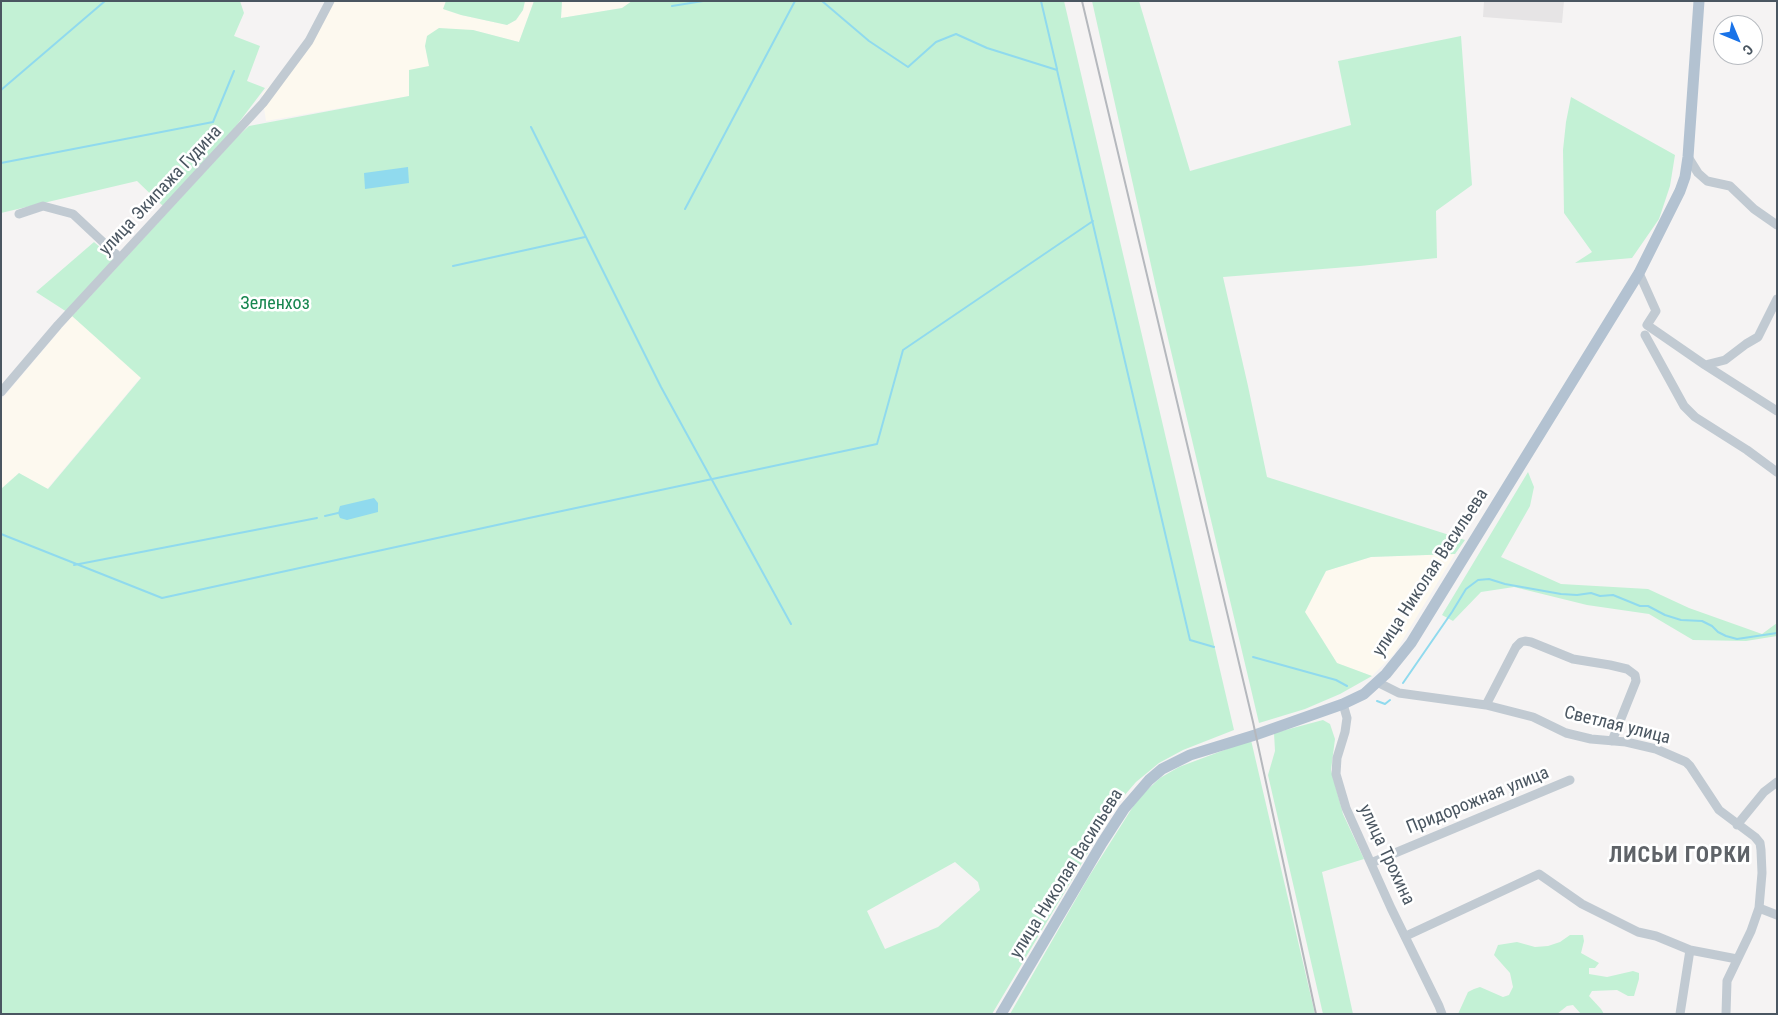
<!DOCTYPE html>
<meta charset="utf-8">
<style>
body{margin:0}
#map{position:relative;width:1778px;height:1015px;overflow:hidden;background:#f5f3f3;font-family:"Roboto Condensed",sans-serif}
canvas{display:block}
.frame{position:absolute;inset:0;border:2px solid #4a5661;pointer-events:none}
.north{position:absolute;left:1713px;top:15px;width:50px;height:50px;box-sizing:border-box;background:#fff;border:1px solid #b7bbc0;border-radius:50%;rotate:135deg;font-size:14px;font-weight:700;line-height:20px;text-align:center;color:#4a5661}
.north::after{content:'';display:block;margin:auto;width:18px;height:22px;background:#1a73e8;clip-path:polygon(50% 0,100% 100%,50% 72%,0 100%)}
</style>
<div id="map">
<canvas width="1778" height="1015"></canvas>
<div class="frame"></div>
<div class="north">С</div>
</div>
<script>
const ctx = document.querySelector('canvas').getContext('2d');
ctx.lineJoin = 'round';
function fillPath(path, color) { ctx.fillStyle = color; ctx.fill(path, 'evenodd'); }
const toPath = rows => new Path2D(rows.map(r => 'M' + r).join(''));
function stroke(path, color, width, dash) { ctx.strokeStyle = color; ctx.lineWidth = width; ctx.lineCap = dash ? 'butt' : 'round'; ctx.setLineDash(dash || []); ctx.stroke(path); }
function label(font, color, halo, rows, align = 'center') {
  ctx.font = font + ' "Roboto Condensed",sans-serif'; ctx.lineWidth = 5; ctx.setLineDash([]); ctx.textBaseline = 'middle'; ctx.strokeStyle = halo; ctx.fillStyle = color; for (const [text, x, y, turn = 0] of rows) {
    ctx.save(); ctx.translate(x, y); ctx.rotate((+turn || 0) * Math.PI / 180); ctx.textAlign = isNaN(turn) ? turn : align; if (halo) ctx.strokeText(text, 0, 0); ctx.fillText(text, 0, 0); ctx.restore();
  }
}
fillPath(toPath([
 [327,1,446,1,443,9,461,15,507,25,516,20,523,10,525,1,534,1,519,42,473,30,425,46,430,66,409,96,266,121,262,94,296,58],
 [562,1,632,1,633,2,622,8,561,18],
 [72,316,141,377,47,489,19,473,1,489,1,400],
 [1455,554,1394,654,1372,676,1337,663,1305,612,1326,571,1371,557]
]), '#fdf9ef');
fillPath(toPath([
 [1484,1,1564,1,1562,23,1483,17]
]), '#e6e4e5');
fillPath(toPath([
 [1,1,240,1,244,13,234,36,260,46,247,81,265,88,227,138,163,206,137,181,1,213],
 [446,1,525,1,523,10,516,20,507,25,461,15,443,9],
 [534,1,562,1,561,18,622,8,632,1,1064,1,1234,730,1183,750,1159,763,1136,782,1117,804,992,1014,1,1014,1,489,19,473,48,489,141,378,72,316,237,137,249,126,409,96,409,70,429,66,425,46,427,36,439,28,473,30,519,42],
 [955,862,978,882,980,890,938,927,885,949,867,911],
 [1092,1,1139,1,1190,171,1351,125,1338,61,1461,36,1472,185,1436,211,1437,258,1360,266,1223,277,1248,386,1267,477,1465,540,1455,554,1371,557,1326,571,1305,612,1337,663,1372,676,1340,694,1305,709,1259,723,1157,292],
 [1571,97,1675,155,1670,186,1659,219,1632,258,1575,263,1592,252,1564,213,1563,150,1566,122],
 [94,242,115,260,67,312,36,292],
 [1528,472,1534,487,1530,506,1501,557,1561,584,1648,589,1689,608,1762,634,1777,623,1777,636,1746,641,1693,640,1649,614,1587,605,1514,587,1481,592,1453,621,1442,615],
 [1323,720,1330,724,1335,739,1331,770,1343,814,1364,859,1322,872,1353,1014,1323,1014,1268,775,1275,751,1274,733],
 [1251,740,1315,1014,1010,1014,1088,878,1134,805,1145,792,1160,778,1179,767],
 [1570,935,1583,935,1584,941,1581,953,1599,963,1595,968,1589,968,1589,974,1607,977,1633,971,1639,973,1639,979,1634,996,1628,996,1617,990,1592,991,1589,996,1601,1009,1604,1014,1581,1014,1573,1005,1567,1006,1557,1014,1458,1014,1468,992,1474,989,1480,987,1503,997,1509,995,1513,987,1510,973,1494,955,1498,945,1517,942,1535,947,1548,946,1560,942]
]), '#c3f1d5');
fillPath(toPath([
 [408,167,409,183,365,189,364,173],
 [374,498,378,503,378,512,347,520,340,518,338,513,340,506]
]), '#90daee');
stroke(toPath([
 [822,1,869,41,908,67,936,42,956,34,987,48,1057,70,1190,640,1214,647],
 [1041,1,1057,69],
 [672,6,703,1],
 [1,90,105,1],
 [531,127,661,387,791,624],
 [1,163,213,122,234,71],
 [685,209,795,1],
 [453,266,585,237],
 [325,516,338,513],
 [1,534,162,598,529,518,877,444,903,350,1093,221],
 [74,565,317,518],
 [1253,657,1336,680,1347,686],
 [1403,683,1452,612,1466,589,1478,580,1489,579,1505,584,1561,594,1577,595,1591,593,1600,596,1613,595,1640,606,1648,606,1665,615,1681,620,1702,621,1712,626,1718,632,1726,636,1737,639,1777,633],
 [1377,701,1385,704,1390,700]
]), '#90daee', 2);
stroke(toPath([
 [1688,157,1698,173,1707,181,1730,186,1754,209,1777,225],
 [19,214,43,206,73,214,120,258],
 [1639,273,1656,311,1647,325,1705,365,1725,360,1746,344,1758,337,1777,299],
 [1645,335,1684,406,1695,417,1747,450,1777,472],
 [1705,365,1777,411],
 [1,392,58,325,263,103,309,41,330,1],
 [1377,682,1399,693,1486,705,1533,717,1566,733,1591,739,1626,742,1656,749,1686,762,1690,766,1719,810,1755,837,1760,843,1761,850,1762,873,1759,908,1751,931,1727,981,1726,1014],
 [1343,704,1347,718,1345,732,1337,758,1336,774,1346,808,1391,908,1439,1006,1442,1014],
 [1486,705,1516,647,1521,642,1525,641,1531,642,1573,659,1610,665,1627,669,1635,675,1636,681,1612,741],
 [1737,825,1764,792,1777,782],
 [1371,863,1570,780],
 [1759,908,1777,915],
 [1406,936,1539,874,1582,904,1638,932,1656,936,1690,950,1737,959],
 [1680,1014,1690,950]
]), '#c1cad2', 9);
stroke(toPath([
 [1001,1014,1102,843,1124,809,1149,780,1162,769,1190,755,1255,735,1343,704,1364,694,1386,674,1411,643,1639,273,1680,191,1685,177,1688,157,1699,1]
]), '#b3c2d1', 11);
stroke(toPath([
 [1082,1,1253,722,1316,1014]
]), '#b5b8bd', 2);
label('18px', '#4a5661', '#fff', [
 ["улица Экипажа Гудина",161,191,-47],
 ["улица Николая Васильева",1431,573,-57],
 ["Светлая улица",1617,726,14],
 ["Придорожная улица",1478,801,-22],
 ["улица Трохина",1386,855,65],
 ["улица Николая Васильева",1067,874,-58]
]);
label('18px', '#17864f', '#fff', [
 ["Зеленхоз",275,304]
]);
ctx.letterSpacing = '1px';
label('bold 22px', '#5f6368', '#fff', [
 ["ЛИСЬИ ГОРКИ",1680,856]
]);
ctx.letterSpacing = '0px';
</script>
